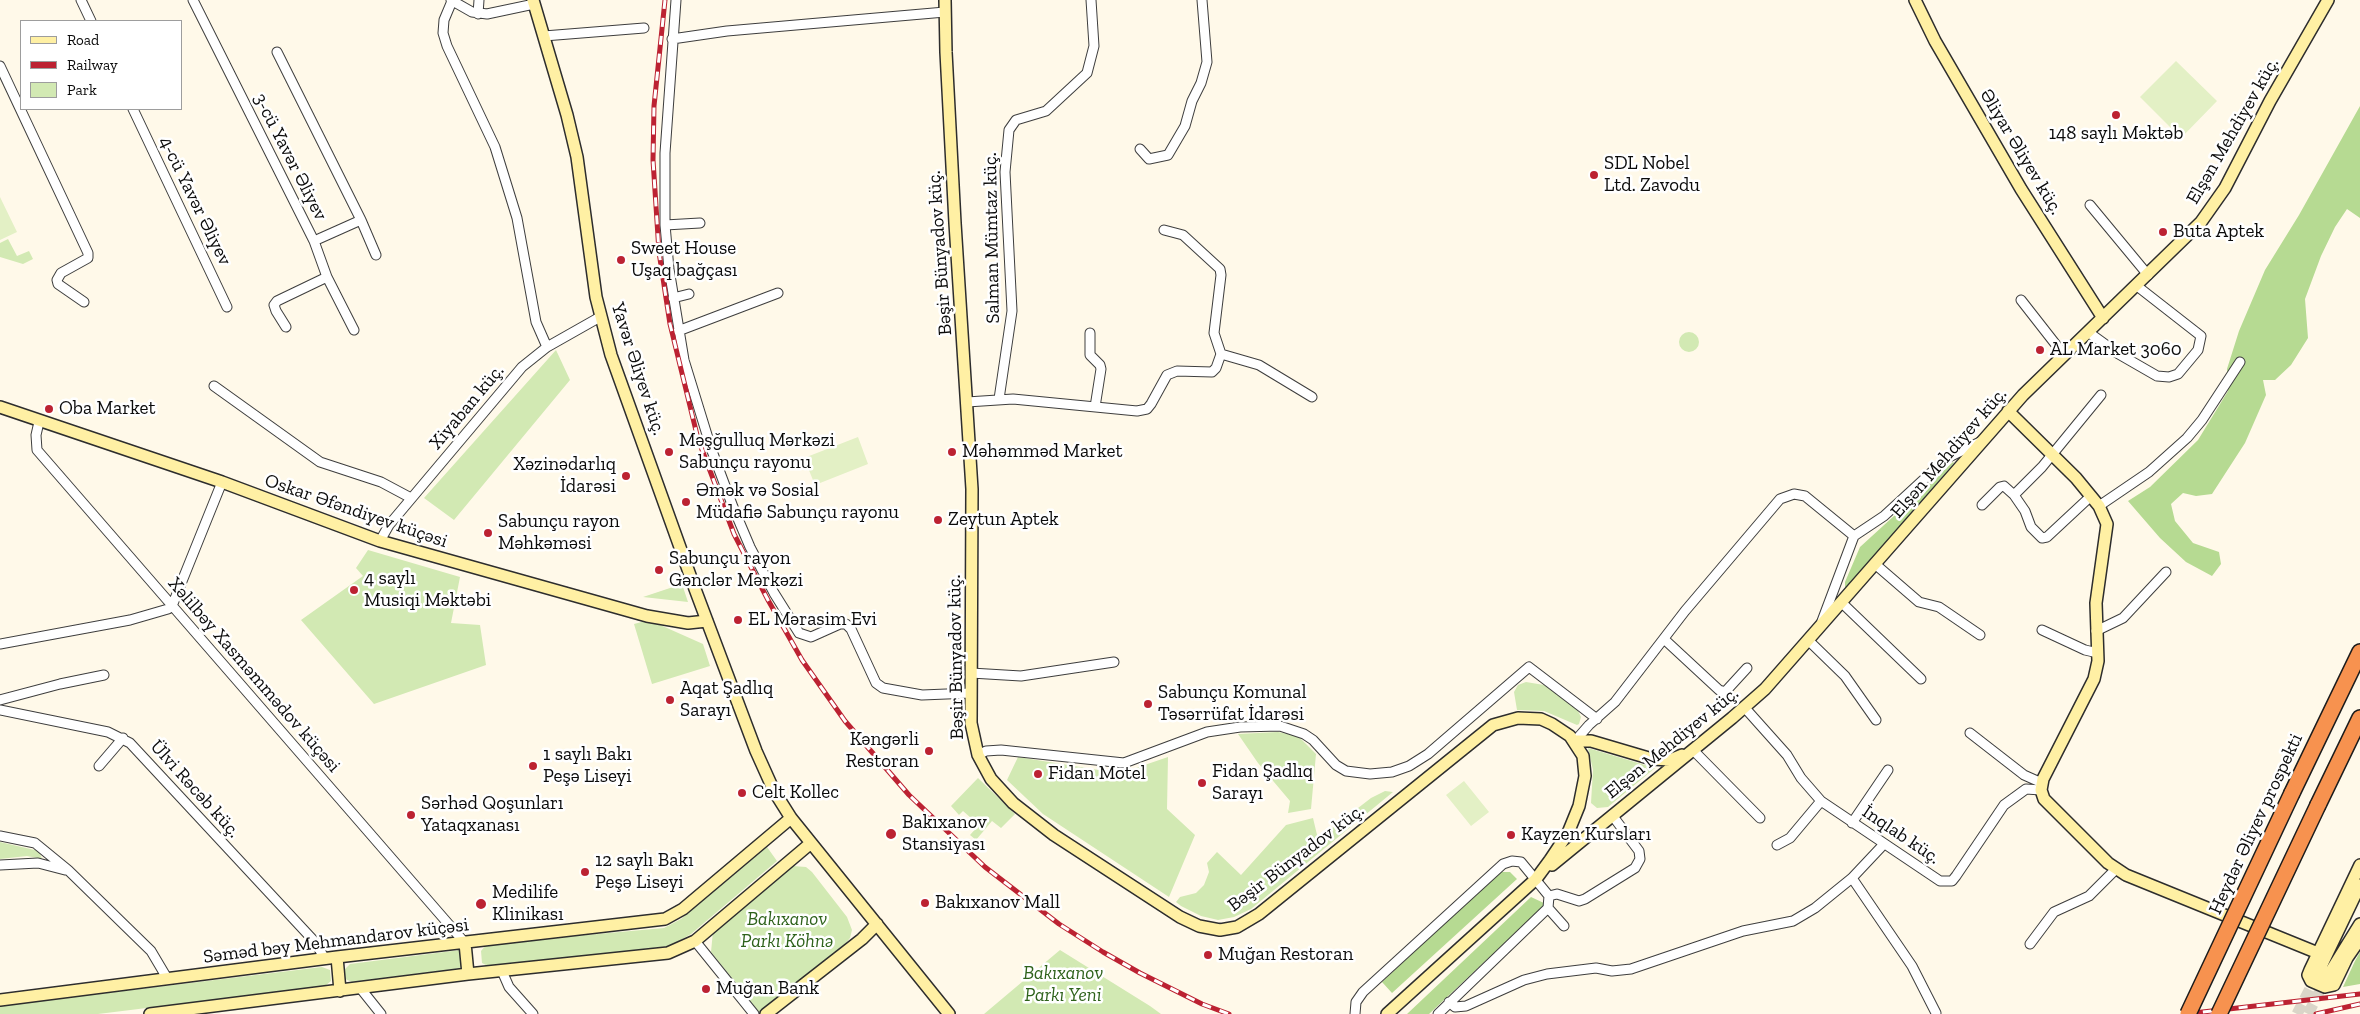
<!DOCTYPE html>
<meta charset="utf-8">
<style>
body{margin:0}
#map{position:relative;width:2360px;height:1014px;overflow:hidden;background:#fff9e9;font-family:"Zilla Slab",serif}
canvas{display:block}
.legend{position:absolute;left:20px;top:20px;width:162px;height:90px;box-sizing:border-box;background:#fff;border:1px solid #9d9d9d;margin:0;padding:6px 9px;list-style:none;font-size:15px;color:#0b0b0b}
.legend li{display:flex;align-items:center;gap:10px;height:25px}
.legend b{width:25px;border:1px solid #9d9d9d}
</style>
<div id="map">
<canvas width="2360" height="1014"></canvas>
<ul class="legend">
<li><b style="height:6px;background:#fff0a4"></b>Road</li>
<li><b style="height:6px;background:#bc2232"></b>Railway</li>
<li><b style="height:14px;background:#d2e9b3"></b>Park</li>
</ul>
</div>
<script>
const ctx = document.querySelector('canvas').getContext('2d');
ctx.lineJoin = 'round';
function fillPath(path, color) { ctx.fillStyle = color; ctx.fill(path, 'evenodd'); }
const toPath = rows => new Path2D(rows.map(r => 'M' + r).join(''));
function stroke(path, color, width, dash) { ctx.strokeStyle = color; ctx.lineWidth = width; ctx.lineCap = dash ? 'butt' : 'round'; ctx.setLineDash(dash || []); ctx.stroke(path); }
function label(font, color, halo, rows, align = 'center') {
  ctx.font = font + ' "Zilla Slab",serif'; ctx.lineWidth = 5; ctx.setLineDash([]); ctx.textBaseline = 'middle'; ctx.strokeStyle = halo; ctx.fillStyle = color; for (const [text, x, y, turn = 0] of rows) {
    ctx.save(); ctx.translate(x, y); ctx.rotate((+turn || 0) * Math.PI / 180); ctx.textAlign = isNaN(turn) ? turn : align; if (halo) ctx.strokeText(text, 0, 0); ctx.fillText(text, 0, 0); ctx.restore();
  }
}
fillPath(toPath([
 [8,239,17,256,29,251,33,259,23,264,0,257,0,243],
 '1679 342a10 10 0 1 1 20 0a10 10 0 1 1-20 0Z',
 [556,350,570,380,454,520,424,498],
 [368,550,460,577,451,623,480,625,486,665,374,704,301,620,363,576,356,568],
 [682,584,688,602,643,597],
 [649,620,703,644,710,666,652,684,634,624],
 [1526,682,1544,685,1577,709,1581,717,1579,724,1577,725,1544,711,1517,710,1514,692,1518,685],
 [1278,732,1298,736,1316,754,1311,809,1288,813,1290,801,1258,763,1238,734],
 [1588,748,1655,768,1608,807,1597,808,1591,803,1593,770],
 [1018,757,1099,770,1130,770,1168,757,1167,809,1195,835,1169,897,1043,814,1007,780],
 [978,778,1015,814,1001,828,992,821,976,840,970,835,979,825,963,811,959,815,951,806],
 [1385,791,1393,792,1251,909,1234,917,1218,920,1201,916,1181,906,1176,902,1180,897,1196,893,1204,885,1209,872,1207,863,1217,852,1241,875,1286,825,1313,818,1318,839,1371,798],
 [0,842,39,851,42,859,27,856,0,859],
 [767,847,777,861,691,934,670,946,490,967,482,963,481,951,487,944,664,928,681,919],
 [793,866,806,867,812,872,847,917,852,930,850,938,845,944,759,1012,711,952,713,931],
 [460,950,462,968,352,982,345,979,345,969,350,964],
 [1060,950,1150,1006,1161,1014,984,1014],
 [322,967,330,970,331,981,325,986,98,1014,0,1014,0,1006]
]), '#d2e9b3');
fillPath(toPath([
 [2360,106,2360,218,2347,209,2335,227,2321,256,2305,299,2308,338,2291,365,2275,380,2263,380,2266,395,2245,443,2212,494,2196,496,2183,493,2171,504,2175,521,2193,543,2219,552,2221,564,2212,576,2186,562,2160,538,2128,501,2150,487,2198,440,2228,391,2227,369,2239,331,2265,270,2299,215],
 [1953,462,1954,463,1845,590,1845,582,1860,547],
 [1499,872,1510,872,1517,879,1392,993,1382,982],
 [1531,897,1546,904,1429,1014,1407,1014],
 [2360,952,2360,984,2343,987,2355,961]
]), '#b6da92');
fillPath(toPath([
 [2176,61,2217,101,2181,138,2140,97],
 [0,197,17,232,0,240],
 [858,437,868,464,815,485,804,458],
 [1464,781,1489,812,1471,826,1446,795]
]), '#e3f0c5');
stroke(toPath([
 [2297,1014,2317,975],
 [2308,1014,2326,979]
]), '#dad5c8', 11, [11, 5.5]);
const street = toPath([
 [81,0,91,21],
 [193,0,314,241,327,277,354,330],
 [451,0,472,12,487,14,534,4],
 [676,0,665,153,665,225,669,269,684,360,712,451,733,507,750,547,774,593,799,633,811,637,840,624,846,624,851,629,876,683,883,688,922,695,971,693],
 [452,1,444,20,443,33,447,46,495,147,517,218,536,322,547,347],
 [478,14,479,0],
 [544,36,644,28],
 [672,39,727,31,945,12],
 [277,52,361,220,376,255],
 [0,66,88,253,88,258,61,273,57,280,58,284,84,302],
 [133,109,227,307],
 [1140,149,1149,159,1168,155,1185,126,1192,101,1201,83,1207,62,1202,0],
 [2090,205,2148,275],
 [665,225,700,223],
 [314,241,361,220],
 [673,298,689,294],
 [2021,300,2064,355],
 [286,327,276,311,274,305,277,301,327,277],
 [678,331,778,293],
 [2088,332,2117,353,2157,376,2169,377,2178,374,2198,350,2201,336,2137,286],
 [1090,333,1090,355,1100,365,1101,369,1095,407],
 [1221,354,1259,365,1312,397],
 [214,386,320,462,381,482,411,498],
 [999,399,1012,311,1005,172,1009,130,1016,120,1046,111,1087,73,1094,46,1091,0],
 [967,402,1013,399,1137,411,1147,409,1151,404,1167,375,1177,371,1212,372,1216,368,1221,354,1214,333,1221,275,1220,269,1183,235,1164,230],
 [39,422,36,435,37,450,465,943],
 [2014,495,2042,467,2101,395],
 [1982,505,2000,487,2004,486,2014,495,2025,511,2031,527,2042,538,2047,537,2091,496],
 [2099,506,2149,472,2187,438,2202,420,2240,362],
 [380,541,389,525,522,367,547,347,600,317],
 [1875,564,1919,602,1939,607,1980,635],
 [1841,602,1921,679],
 [1822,621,1854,536,1884,516,1947,458,1982,441],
 [2042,630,2085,650,2098,653],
 [2096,631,2123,618,2166,572],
 [1664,639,1719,690,1725,692,1747,668],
 [1808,640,1845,676,1876,720],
 [0,644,130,620,168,609,172,606,222,482],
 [971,673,1021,676,1114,662],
 [0,700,60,684,104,675],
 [1745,708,1787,755,1801,778,1821,801,1940,881,1952,881,1956,876,2004,805,2026,789,2041,790],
 [0,710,108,732,130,743,315,942,325,959],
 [1970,733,2024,775,2042,783],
 [1575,741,1589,725,1615,702,1685,611,1780,499,1794,494,1805,496,1854,536],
 [1693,750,1760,818],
 [978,755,986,751,1001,750,1124,763,1207,732,1240,727,1280,726,1304,734,1313,740,1336,765,1346,771,1370,774,1392,772,1409,766,1428,754,1529,667,1597,719],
 [99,766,123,738],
 [1852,823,1888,770],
 [0,836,35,843,68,870,151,951,167,978],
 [1777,845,1790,838,1821,801],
 [0,865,38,863,65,870],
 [1852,878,1912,966,1936,1013],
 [1549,896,1557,894,1579,901,1585,899,1635,868,1640,859,1639,851,1612,815],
 [1548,908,1564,926],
 [695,941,754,1014],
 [2030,944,2054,912,2089,896,2116,869],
 [502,971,509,987,533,1014],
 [361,989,381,1014],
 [1449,1002,1455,1007,1466,1006,1524,980,1547,974,1596,968,1612,971,1631,969,1743,931,1793,921,1815,908,1852,878,1884,844],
 [1355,1014,1356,1002,1363,992,1503,864,1512,861,1521,862,1549,896,1548,908,1438,1014]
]);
const secondary = toPath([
 [533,0,567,115,577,157,596,297,611,355,695,589,756,751,774,791,791,818,949,1014],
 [945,0,946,52,955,223,972,489,971,723,978,755,991,779,1013,803,1054,835,1180,917,1199,926,1220,930,1237,927,1259,914,1493,725,1518,718,1541,719,1552,724,1570,736,1583,756,1585,776,1579,806,1568,833,1550,860,1536,879,1387,1014],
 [1915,0,1935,41,2021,189,2103,318],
 [0,407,222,482,380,541,647,616,688,623,707,621],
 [2008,411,2076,478,2099,506,2107,524,2096,603,2098,661,2094,679,2043,779,2041,790,2044,799,2108,863,2126,875,2318,953],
 [1575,741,1591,741,1652,759,1670,760,1682,755],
 [1552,865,1732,718,1765,689,2023,395,2201,222,2225,188,2270,101,2328,0],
 [2360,865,2310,970,2308,975,2311,981,2325,987,2334,985,2347,958,2360,939],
 [465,943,468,974],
 [337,957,340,991],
 [2317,975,2360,885],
 [2326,979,2360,924],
 [0,1000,337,957,665,919,683,909,791,818],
 [150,1014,468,974,668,953,695,941,811,843],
 [766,1014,862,939,877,924]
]);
const highway = toPath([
 [2292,793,2360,652],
 [2318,805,2360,718]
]);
stroke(street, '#3e3e3e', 11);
stroke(secondary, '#2d2d2d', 14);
stroke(highway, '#1c1c1c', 18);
stroke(street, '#fff', 9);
stroke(secondary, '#fff0a4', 11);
stroke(highway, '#f7924f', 15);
const rail = toPath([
 [665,0,654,106,653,160,659,252,670,324,698,439,734,534,768,600,802,660,845,721,909,795,985,867,1059,924,1103,952,1140,973,1202,1004,1229,1014],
 [2185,1014,2360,994],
 [2316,1014,2360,1004]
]);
stroke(rail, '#bc2232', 5);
stroke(rail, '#fff', 3, [9]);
const highwayBridge = toPath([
 [2188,1014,2292,793],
 [2219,1014,2318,805]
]);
stroke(highwayBridge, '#1c1c1c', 18, []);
stroke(highwayBridge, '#f7924f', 15);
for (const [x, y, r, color] of [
 [2116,115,5,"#bc2232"],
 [1594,175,5,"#bc2232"],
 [2163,232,5,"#bc2232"],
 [621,260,5,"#bc2232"],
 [2040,350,5,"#bc2232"],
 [49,409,5,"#bc2232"],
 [669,452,5,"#bc2232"],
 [952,452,5,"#bc2232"],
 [626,476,5,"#bc2232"],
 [686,502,5,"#bc2232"],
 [938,520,5,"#bc2232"],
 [488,533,5,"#bc2232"],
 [659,570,5,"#bc2232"],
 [354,590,5,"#bc2232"],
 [738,620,5,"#bc2232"],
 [670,700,5,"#bc2232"],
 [1148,704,5,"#bc2232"],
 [929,751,5,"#bc2232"],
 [533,766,5,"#bc2232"],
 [1038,774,5,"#bc2232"],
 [1202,783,5,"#bc2232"],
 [742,793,5,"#bc2232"],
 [411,815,5,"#bc2232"],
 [891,834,6,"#bc2232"],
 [1511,835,5,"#bc2232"],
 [585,872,5,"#bc2232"],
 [925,903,5,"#bc2232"],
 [481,904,6,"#bc2232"],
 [1208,955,5,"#bc2232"],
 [706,989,5,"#bc2232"]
]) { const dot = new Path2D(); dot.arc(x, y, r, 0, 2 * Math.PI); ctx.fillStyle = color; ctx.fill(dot); stroke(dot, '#fff', 2); }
label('19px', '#0b0b0b', '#fff', [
 ["Elşən Mehdiyev küç.",2233,131,-60],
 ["Əliyar Əliyev küç.",2021,152,59],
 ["3-cü Yavər Əliyev",290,157,63],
 ["4-cü Yavər Əliyev",195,201,64],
 ["Salman Mümtaz küç.",992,238,-91],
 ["Bəşir Bünyadov küç.",940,253,-94],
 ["Yavər Əliyev küç.",638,369,72],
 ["Xiyaban küç.",467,407,-50],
 ["Elşən Mehdiyev küç.",1949,453,-49],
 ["Oskar Əfəndiyev küçəsi",356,511,19],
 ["Bəşir Bünyadov küç.",956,657,-91],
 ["Xəlilbəy Xasməmmədov küçəsi",254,675,49],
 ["Elşən Mehdiyev küç.",1672,743,-39],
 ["Ülvi Rəcəb küç.",195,789,48],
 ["Heydər Əliyev prospekti",2256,824,-65],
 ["İnqlab küç.",1901,835,34],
 ["Bəşir Bünyadov küç.",1296,858,-37],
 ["Səməd bəy Mehmandarov küçəsi",336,941,-7]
]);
label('19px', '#0b0b0b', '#fff', [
 ["148 saylı Məktəb",2116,134,"center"],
 ["SDL Nobel",1604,164],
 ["Ltd. Zavodu",1604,186],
 ["Buta Aptek",2173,232],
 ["Sweet House",631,249],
 ["Uşaq bağçası",631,271],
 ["AL Market 3060",2050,350],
 ["Oba Market",59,409],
 ["Məşğulluq Mərkəzi",679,441],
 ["Sabunçu rayonu",679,463],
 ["Məhəmməd Market",962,452],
 ["Xəzinədarlıq",616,465,"right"],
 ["İdarəsi",616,487,"right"],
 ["Əmək və Sosial",696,491],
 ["Müdafiə Sabunçu rayonu",696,513],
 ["Zeytun Aptek",948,520],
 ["Sabunçu rayon",498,522],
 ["Məhkəməsi",498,544],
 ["Sabunçu rayon",669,559],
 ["Gənclər Mərkəzi",669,581],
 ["4 saylı",364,579],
 ["Musiqi Məktəbi",364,601],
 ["EL Mərasim Evi",748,620],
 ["Aqat Şadlıq",680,689],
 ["Sarayı",680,711],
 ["Sabunçu Komunal",1158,693],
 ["Təsərrüfat İdarəsi",1158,715],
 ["Kəngərli",919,740,"right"],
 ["Restoran",919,762,"right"],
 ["1 saylı Bakı",543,755],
 ["Peşə Liseyi",543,777],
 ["Fidan Şadlıq",1212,772],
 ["Sarayı",1212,794],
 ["Fidan Motel",1048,774],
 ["Celt Kollec",752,793],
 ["Sərhəd Qoşunları",421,804],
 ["Yataqxanası",421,826],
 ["Bakıxanov",902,823],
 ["Stansiyası",902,845],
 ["Kayzen Kursları",1521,835],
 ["12 saylı Bakı",595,861],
 ["Peşə Liseyi",595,883],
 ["Medilife",492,893],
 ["Klinikası",492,915],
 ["Bakıxanov Mall",935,903],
 ["Muğan Restoran",1218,955],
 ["Muğan Bank",716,989]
], 'left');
label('italic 19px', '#2e621b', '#fff', [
 ["Bakıxanov",787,920],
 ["Parkı Köhnə",787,942],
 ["Bakıxanov",1063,974],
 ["Parkı Yeni",1063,996]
]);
</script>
